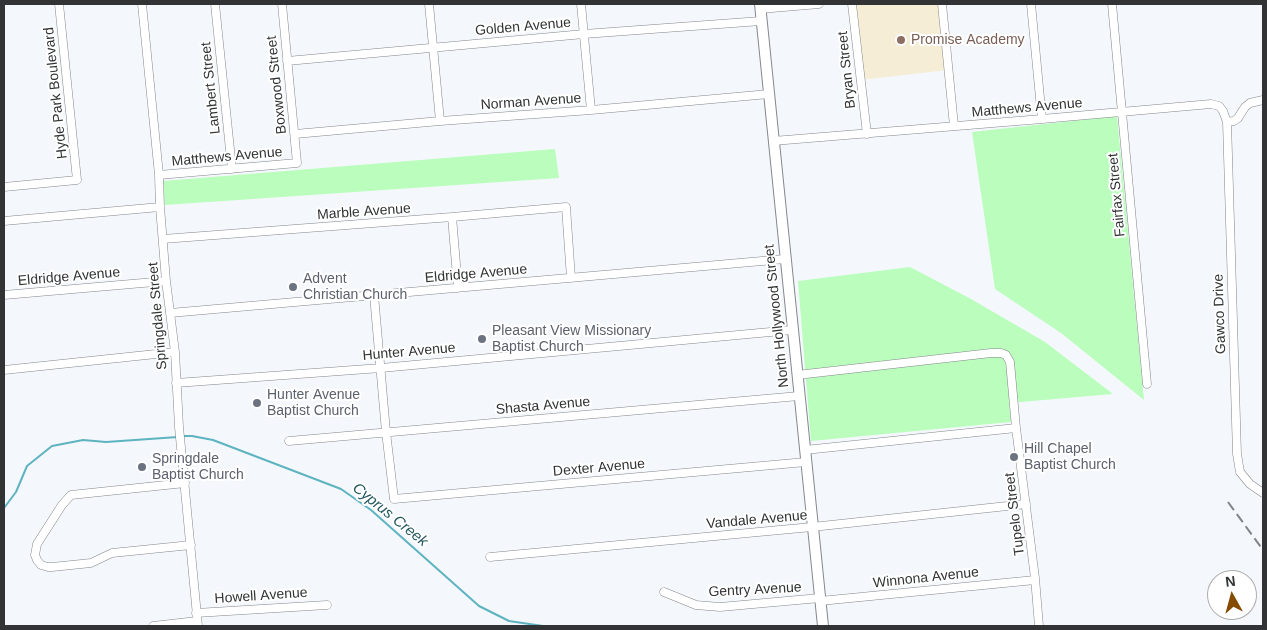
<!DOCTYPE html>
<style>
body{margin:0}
#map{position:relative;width:1267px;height:630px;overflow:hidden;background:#f4f8fc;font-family:Arial,sans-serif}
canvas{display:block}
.frame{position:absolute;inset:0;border:5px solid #313334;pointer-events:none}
.north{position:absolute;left:1207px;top:570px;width:50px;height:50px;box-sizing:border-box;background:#fff;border:1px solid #adadae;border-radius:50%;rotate:353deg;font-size:14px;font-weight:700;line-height:20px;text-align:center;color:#313334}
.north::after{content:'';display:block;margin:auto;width:18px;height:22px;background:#854c00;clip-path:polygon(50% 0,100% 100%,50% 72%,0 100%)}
</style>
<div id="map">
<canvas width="1267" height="630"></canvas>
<div class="frame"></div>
<div class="north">N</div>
</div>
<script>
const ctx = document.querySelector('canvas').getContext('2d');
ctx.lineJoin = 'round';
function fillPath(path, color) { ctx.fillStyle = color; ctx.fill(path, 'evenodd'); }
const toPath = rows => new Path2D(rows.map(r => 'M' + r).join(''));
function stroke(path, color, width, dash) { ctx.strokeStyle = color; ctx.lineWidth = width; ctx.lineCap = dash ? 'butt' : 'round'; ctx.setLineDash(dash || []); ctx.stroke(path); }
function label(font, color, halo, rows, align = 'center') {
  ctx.font = font + ' Arial,sans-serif'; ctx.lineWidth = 4; ctx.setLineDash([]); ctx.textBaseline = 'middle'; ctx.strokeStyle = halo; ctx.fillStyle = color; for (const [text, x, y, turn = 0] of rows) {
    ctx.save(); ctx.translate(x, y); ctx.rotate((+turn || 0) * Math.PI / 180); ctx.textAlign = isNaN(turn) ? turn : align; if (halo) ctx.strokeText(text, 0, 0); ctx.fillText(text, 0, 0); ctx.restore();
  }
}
fillPath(toPath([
 [852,4,942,4,948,70,861,80]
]), '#f6edd7');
fillPath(toPath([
 [1117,116,1144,400,1061,333,995,289,972,132],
 [555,149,559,178,165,205,163,181],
 [910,267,971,299,1045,342,1113,394,1009,403,1011,422,811,441,798,281]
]), '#bafdbd');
stroke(toPath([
 [183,436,192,436,213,440,341,489,371,510,479,606,509,621,543,626],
 [4,508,16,492,27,466,52,446,83,440,106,442,178,437]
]), '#5eb3c0', 2);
const minor = toPath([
 [142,4,159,175,160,207,166,281,175,352,179,427,198,626],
 [215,4,232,169],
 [429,4,440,121],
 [581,4,591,110],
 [852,4,867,134],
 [942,4,954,126],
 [1031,4,1042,119],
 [1112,4,1147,384],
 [760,9,819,4],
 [287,61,584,34,761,21],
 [1227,122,1237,454,1240,472,1250,484,1263,493],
 [295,134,440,121,591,110,769,94],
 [773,141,1042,119,1211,104,1219,106,1223,111,1227,122,1234,121,1238,118,1245,107,1250,103,1263,100],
 [159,175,297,163,282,4],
 [4,187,77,180,59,4],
 [452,217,458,288],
 [4,221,160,207],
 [163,239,452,217,566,207,571,278],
 [4,295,166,281],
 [374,295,386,432,394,499,806,462],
 [170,313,785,259],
 [4,370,175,352],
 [797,375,991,353,1001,353,1006,355,1010,362,1016,428,1035,578,1039,626],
 [176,383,381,368,792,330],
 [289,441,799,396],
 [805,450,1016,428],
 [185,483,71,495,62,505,37,544,35,555,37,560,41,565,48,567,52,567,91,563,112,553,191,545],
 [490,557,812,527,1026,504],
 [664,592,696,605,720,607,820,598],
 [820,601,1035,580],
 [196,613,327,605],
 [153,626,197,621]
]);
const major = toPath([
 [760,4,823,626]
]);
stroke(minor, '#83868a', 9);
stroke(major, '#83868a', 12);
stroke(minor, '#fff', 8);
stroke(major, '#fff', 10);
stroke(toPath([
 [1228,502,1263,550]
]), '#818486', 2, [10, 5]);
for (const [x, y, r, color] of [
 [901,40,5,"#8d6e63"],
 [293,287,5,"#6b7280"],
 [482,339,5,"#6b7280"],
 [257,403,5,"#6b7280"],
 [1014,457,5,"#6b7280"],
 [142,467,5,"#6b7280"]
]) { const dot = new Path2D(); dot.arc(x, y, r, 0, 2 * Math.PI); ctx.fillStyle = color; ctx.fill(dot); stroke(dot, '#fff', 2); }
label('14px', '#313334', '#fff', [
 ["Golden Avenue",523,27,-5],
 ["Bryan Street",847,70,-96],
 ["Boxwood Street",277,85,-96],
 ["Lambert Street",211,88,-96],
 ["Hyde Park Boulevard",56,93,-96],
 ["Norman Avenue",531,102,-4],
 ["Matthews Avenue",1027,108,-5],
 ["Matthews Avenue",227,157,-5],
 ["Fairfax Street",1117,195,-95],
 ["Marble Avenue",364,212,-4],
 ["Eldridge Avenue",476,274,-5],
 ["Eldridge Avenue",69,277,-5],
 ["Gawco Drive",1220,314,-92],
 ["Springdale Street",158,316,-95],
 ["North Hollywood Street",777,316,-96],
 ["Hunter Avenue",409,352,-5],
 ["Shasta Avenue",543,406,-5],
 ["Dexter Avenue",599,468,-5],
 ["Tupelo Street",1015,514,-97],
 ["Vandale Avenue",757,520,-5],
 ["Winnona Avenue",926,578,-6],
 ["Gentry Avenue",755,590,-3],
 ["Howell Avenue",261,596,-4]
]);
label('14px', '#785e54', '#fff', [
 ["Promise Academy",911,40]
], 'left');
label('14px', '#5b616d', '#fff', [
 ["Advent",303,279],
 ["Christian Church",303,295],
 ["Pleasant View Missionary",492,331],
 ["Baptist Church",492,347],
 ["Hunter Avenue",267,395],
 ["Baptist Church",267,411],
 ["Hill Chapel",1024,449],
 ["Baptist Church",1024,465],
 ["Springdale",152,459],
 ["Baptist Church",152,475]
], 'left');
label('italic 15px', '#23575f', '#fff', [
 ["Cyprus Creek",390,515,39]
]);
</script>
